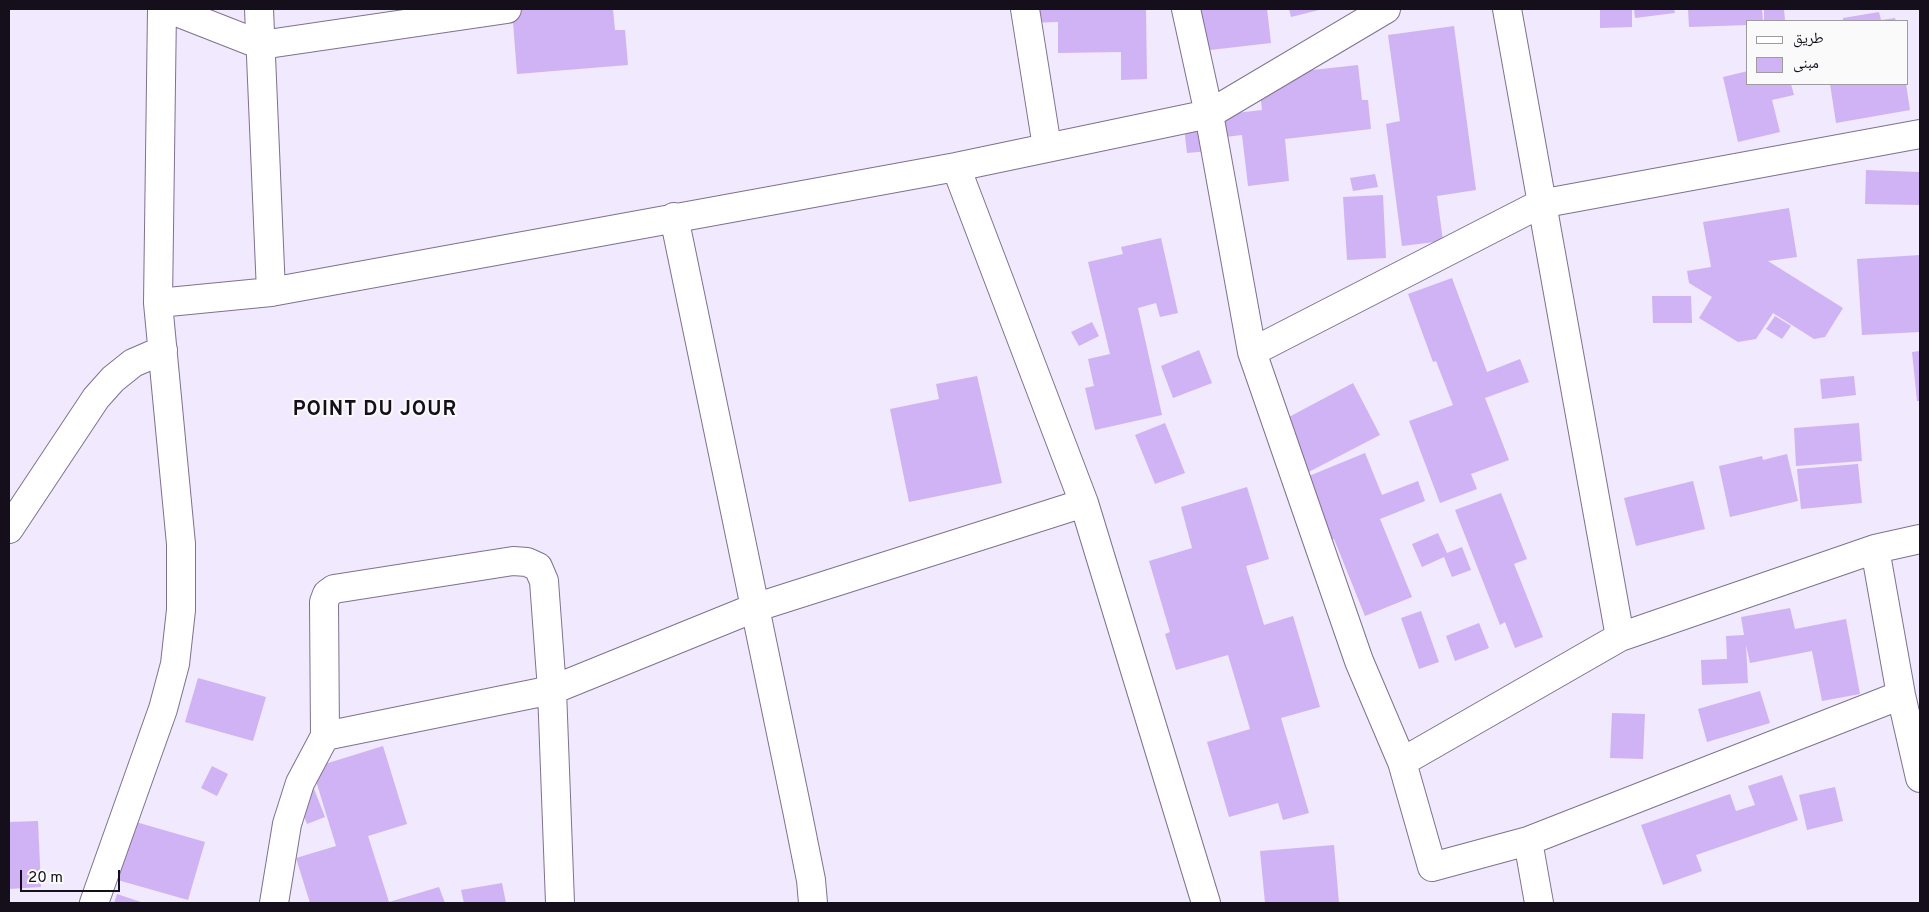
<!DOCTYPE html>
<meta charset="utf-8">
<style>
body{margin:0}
#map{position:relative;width:1929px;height:912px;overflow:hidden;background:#f1e9fe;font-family:Overpass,"Noto Naskh Arabic",sans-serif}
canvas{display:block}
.frame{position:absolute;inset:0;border:10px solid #140f1b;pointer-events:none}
.legend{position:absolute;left:1746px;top:20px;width:162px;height:65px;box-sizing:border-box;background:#fafafa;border:1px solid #9e9ca1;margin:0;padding:6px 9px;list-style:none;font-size:15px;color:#140f1b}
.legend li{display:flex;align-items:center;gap:10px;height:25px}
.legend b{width:25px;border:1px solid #9e9ca1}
.scale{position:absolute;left:20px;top:870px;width:100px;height:22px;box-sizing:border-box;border:2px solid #140f1b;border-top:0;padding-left:6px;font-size:15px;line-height:18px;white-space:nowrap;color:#140f1b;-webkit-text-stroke:4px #fafafa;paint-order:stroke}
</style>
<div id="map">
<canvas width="1929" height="912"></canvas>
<div class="frame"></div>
<ul class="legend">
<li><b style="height:6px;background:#fff"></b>طريق</li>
<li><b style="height:14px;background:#cfb3f4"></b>مبنى</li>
</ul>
<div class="scale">20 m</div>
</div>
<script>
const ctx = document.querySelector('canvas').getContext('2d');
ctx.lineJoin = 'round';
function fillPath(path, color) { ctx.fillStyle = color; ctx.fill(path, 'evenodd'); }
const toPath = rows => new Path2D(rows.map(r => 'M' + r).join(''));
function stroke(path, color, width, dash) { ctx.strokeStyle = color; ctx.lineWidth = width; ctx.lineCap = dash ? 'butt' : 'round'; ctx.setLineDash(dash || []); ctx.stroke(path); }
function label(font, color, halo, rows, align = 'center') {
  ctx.font = font + ' Overpass,sans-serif'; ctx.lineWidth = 4; ctx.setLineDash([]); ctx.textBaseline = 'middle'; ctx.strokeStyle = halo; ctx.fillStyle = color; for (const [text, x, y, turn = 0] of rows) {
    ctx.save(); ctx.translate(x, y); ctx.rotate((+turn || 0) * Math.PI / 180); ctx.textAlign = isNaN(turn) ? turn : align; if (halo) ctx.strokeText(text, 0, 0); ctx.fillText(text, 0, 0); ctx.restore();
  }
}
fillPath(toPath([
 [512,9,613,9,615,30,625,30,628,65,517,74],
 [1026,9,1146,9,1147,79,1121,80,1121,52,1058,53,1058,22,1026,23],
 [1179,9,1267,9,1271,43,1184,53],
 [1289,9,1323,9,1291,17],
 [1600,9,1632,9,1632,27,1600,28],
 [1634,9,1674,9,1675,13,1635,18],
 [1688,9,1762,9,1763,21,1748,21,1748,25,1689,27],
 [1764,9,1784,9,1785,21,1764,21],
 [1879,12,1881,20,1895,18,1896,21,1843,21,1843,18],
 [1454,26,1476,190,1437,196,1443,241,1402,246,1386,124,1400,121,1388,35],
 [1358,65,1362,100,1368,100,1371,129,1285,139,1289,181,1248,186,1242,135,1208,139,1209,151,1187,153,1183,119,1262,110,1258,76],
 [1748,71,1748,84,1791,84,1794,95,1772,100,1780,132,1738,142,1723,77],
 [1830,84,1906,84,1910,110,1836,123],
 [1866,170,1920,172,1920,205,1865,204],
 [1375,174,1378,187,1353,191,1350,178],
 [1383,195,1386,258,1347,260,1343,197],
 [1789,208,1797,257,1768,261,1843,308,1825,337,1814,339,1773,313,1756,339,1738,342,1699,318,1712,297,1689,283,1687,271,1711,267,1703,222],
 [1161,238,1178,313,1160,317,1156,303,1138,308,1162,415,1095,430,1085,388,1094,386,1088,359,1110,354,1088,262,1123,254,1121,247],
 [1920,255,1920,332,1862,335,1857,259],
 [1452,278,1487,372,1520,359,1529,382,1485,398,1509,460,1471,474,1477,489,1440,503,1409,421,1453,405,1436,361,1433,362,1408,294],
 [1652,296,1691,296,1692,323,1653,323],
 [1775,316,1791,326,1782,339,1766,329],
 [1092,322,1099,336,1079,346,1071,332],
 [1199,350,1212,383,1173,398,1161,366],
 [1920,351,1920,401,1917,401,1912,352],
 [977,376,1002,483,909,502,890,409,939,399,936,384],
 [1854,376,1856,395,1822,399,1820,379],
 [1353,383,1380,435,1297,478,1270,427],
 [1165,423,1185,473,1155,484,1135,435],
 [1859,423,1862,461,1796,466,1794,428],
 [1365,453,1382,495,1418,481,1425,501,1380,519,1412,597,1365,616,1334,539,1315,547,1304,478],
 [1787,454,1798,501,1730,517,1719,466,1762,456,1763,460],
 [1858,464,1862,503,1801,509,1797,469],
 [1693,481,1705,529,1636,546,1624,498],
 [1247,487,1269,559,1246,566,1264,625,1293,616,1320,707,1281,718,1309,813,1283,820,1278,803,1229,817,1207,742,1250,729,1228,655,1176,670,1165,634,1170,632,1149,561,1192,548,1181,507],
 [1501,493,1527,559,1514,564,1543,637,1515,648,1505,622,1500,625,1455,510],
 [1438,533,1447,553,1462,547,1471,570,1452,577,1444,557,1422,567,1412,544],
 [1790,608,1795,629,1846,619,1860,694,1822,701,1812,651,1750,663,1746,645,1748,683,1702,685,1701,660,1727,659,1726,636,1744,635,1741,617],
 [1421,611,1439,662,1419,669,1401,618],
 [1479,623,1489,648,1455,661,1446,636],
 [198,678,266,697,253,741,185,722],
 [1760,691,1770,723,1707,742,1698,709],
 [1612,713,1645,714,1643,759,1610,758],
 [383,746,407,824,368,836,389,902,439,887,445,903,310,903,296,858,336,846,312,768],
 [212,766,228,774,217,796,201,788],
 [1782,775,1798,820,1696,855,1702,871,1663,885,1641,825,1730,794,1736,811,1755,805,1748,786],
 [311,781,325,817,307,824,293,787],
 [1835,787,1843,821,1807,830,1799,795],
 [129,820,205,842,188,900,93,873],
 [38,821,41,887,9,889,9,822],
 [1334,845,1339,903,1265,903,1260,851],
 [502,883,506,903,464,903,461,890],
 [117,894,144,903,114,903]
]), '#cfb3f4');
const street = toPath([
 [169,9,261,45,507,9],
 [259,9,271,292],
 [1025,9,1047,147],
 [1186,9,1209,114,1252,352,1359,661,1402,762,1432,867,1528,841,1901,695],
 [1507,9,1620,637],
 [956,167,1084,503,1206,903],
 [674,217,797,810,811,880,813,903],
 [158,303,271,292,956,167,1209,114,1386,9],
 [1252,352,1540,204,1920,134],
 [9,529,96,398,113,379,133,363,163,350],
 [1875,549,1901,695,1920,778],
 [325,736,552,690,754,608,1084,503],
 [1402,762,1620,637,1875,549,1920,539],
 [1528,841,1539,903],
 [94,903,163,709,175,664,181,610,181,544,158,303,162,9],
 [274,903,287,824,300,783,325,736,324,602,327,594,334,589,513,561,527,562,538,567,544,581,552,690,560,903]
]);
stroke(street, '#7f7190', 30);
stroke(street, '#fff', 28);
ctx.letterSpacing = '1px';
label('bold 20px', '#140f1b', '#fafafa', [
 ["POINT DU JOUR",375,411]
]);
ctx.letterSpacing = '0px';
</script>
